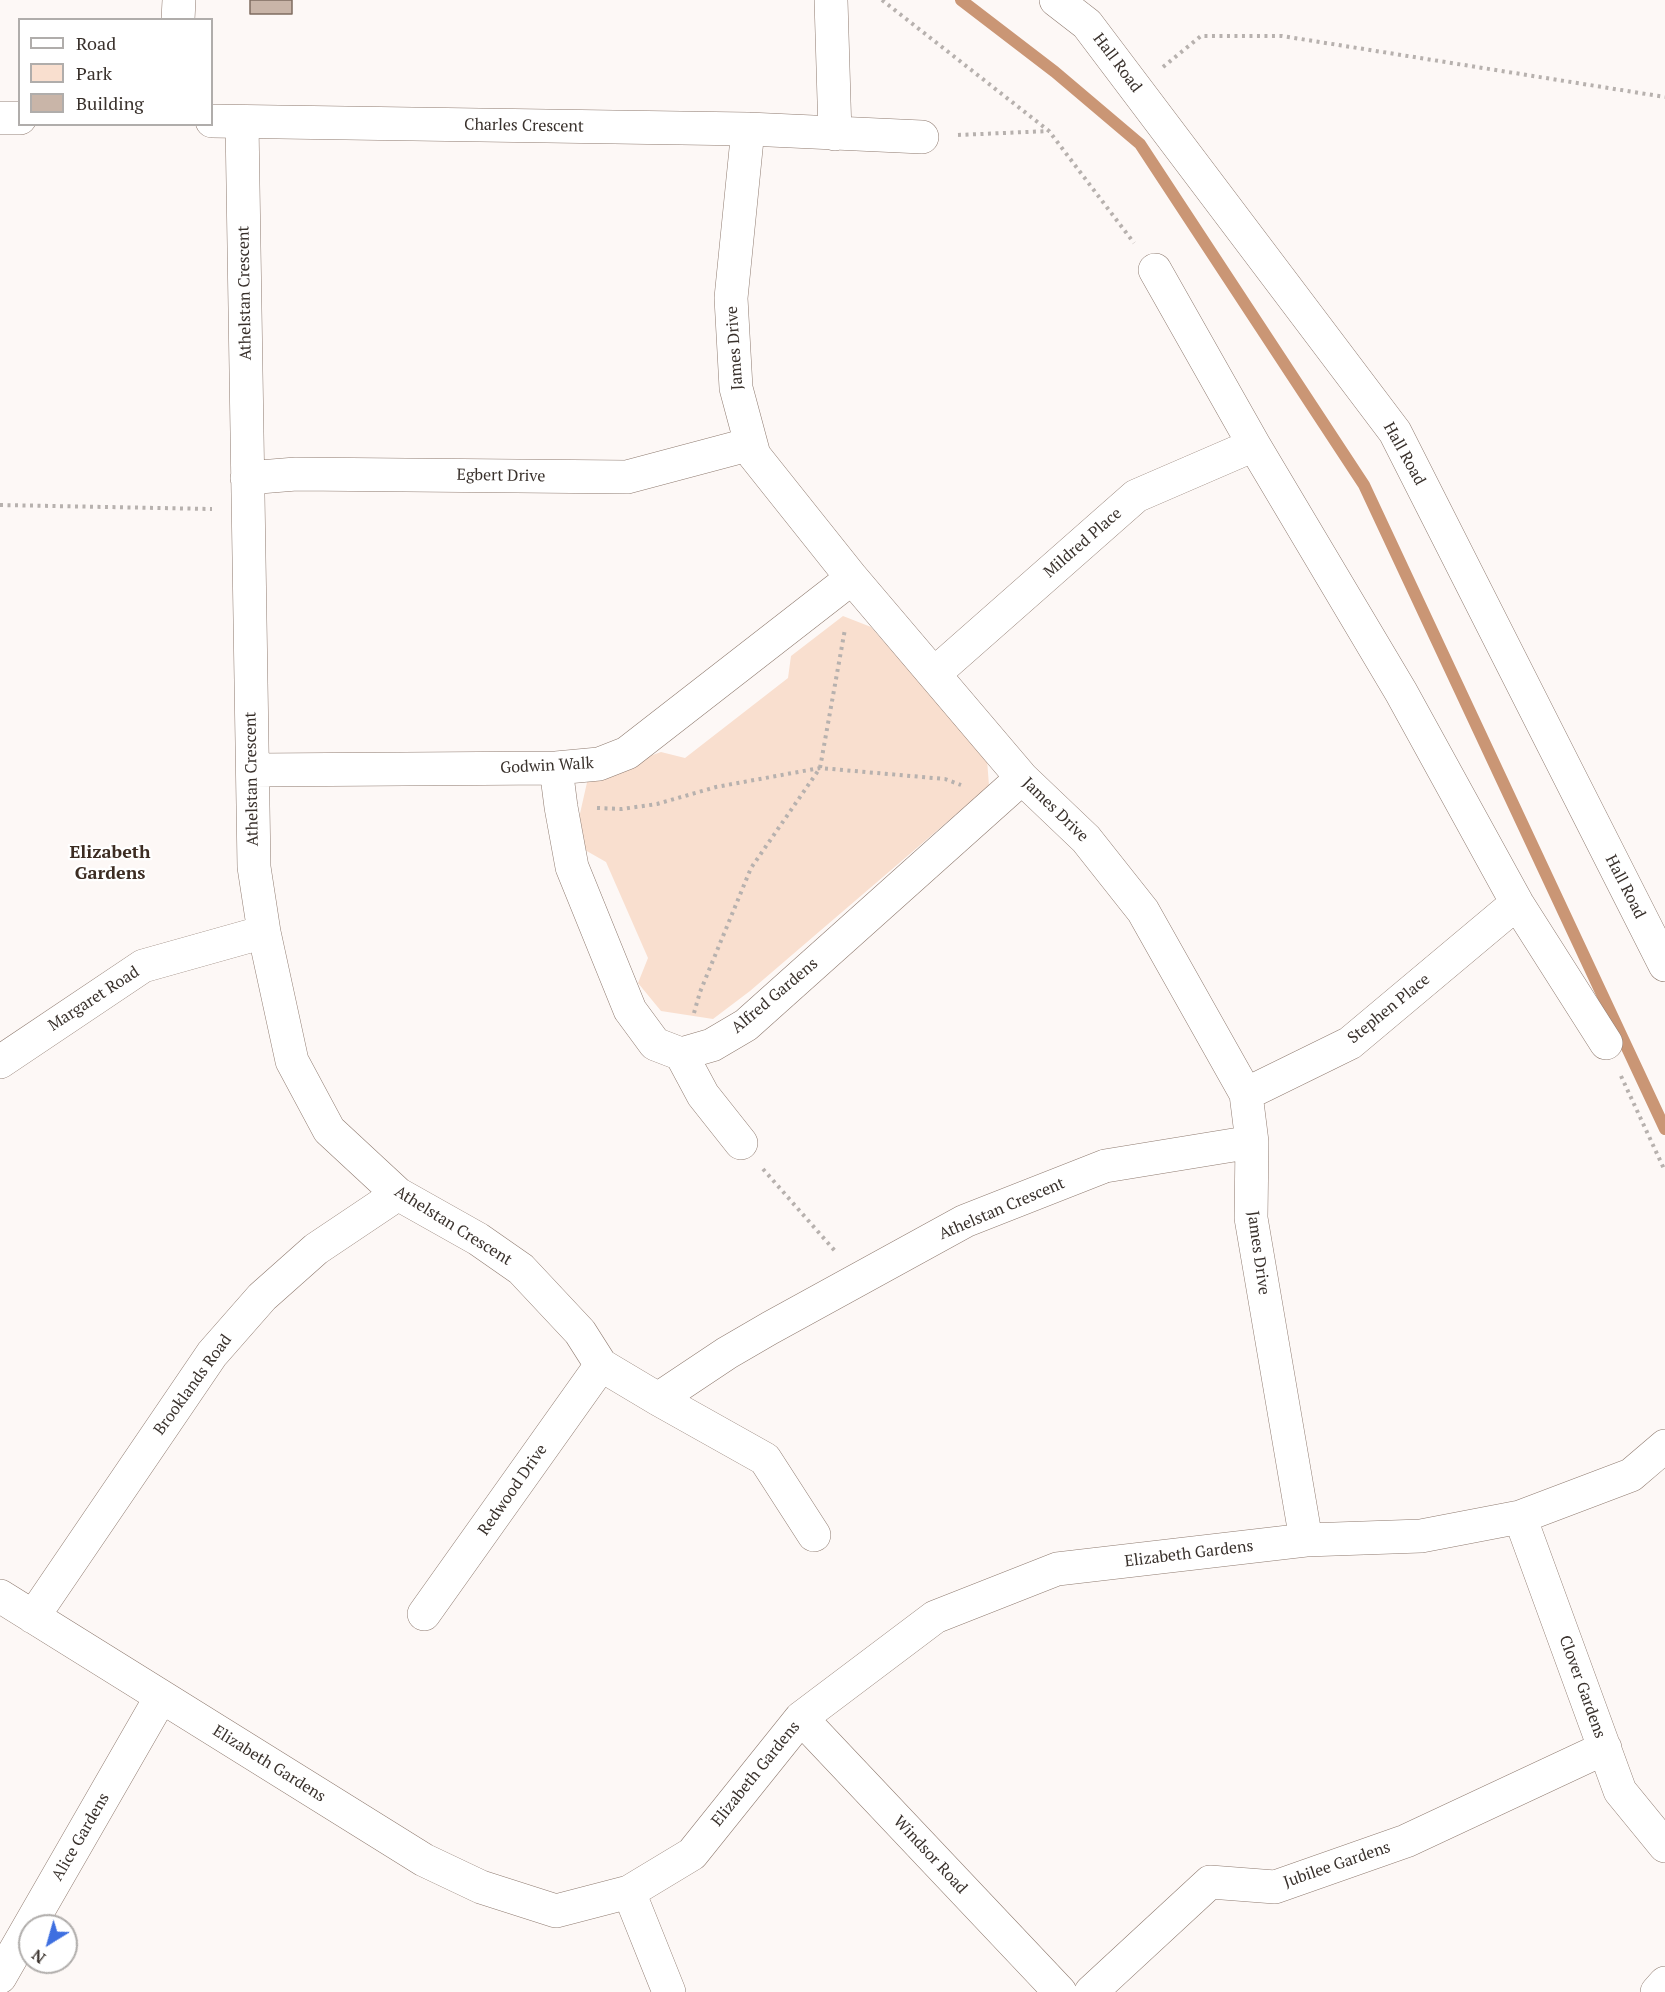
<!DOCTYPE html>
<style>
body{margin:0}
#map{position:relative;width:1665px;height:1992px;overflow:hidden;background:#fdf8f6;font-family:"PT Serif",serif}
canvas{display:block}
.legend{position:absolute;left:18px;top:18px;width:195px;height:108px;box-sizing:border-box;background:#fff;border:2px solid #b0adab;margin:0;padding:8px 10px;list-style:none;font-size:18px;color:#39312c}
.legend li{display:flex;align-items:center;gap:12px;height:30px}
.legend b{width:30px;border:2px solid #b0adab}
.north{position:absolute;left:18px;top:1914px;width:60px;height:60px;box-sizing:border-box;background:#fff;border:2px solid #b0adab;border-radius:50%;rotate:217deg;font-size:16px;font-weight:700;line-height:24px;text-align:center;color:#39312c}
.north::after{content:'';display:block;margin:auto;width:21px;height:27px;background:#3e6fe0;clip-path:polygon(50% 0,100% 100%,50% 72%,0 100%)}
</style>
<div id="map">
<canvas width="1665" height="1992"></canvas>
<ul class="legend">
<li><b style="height:8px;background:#fff"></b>Road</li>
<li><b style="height:16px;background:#f9dfcf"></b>Park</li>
<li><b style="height:16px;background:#c9b5a8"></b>Building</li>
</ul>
<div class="north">N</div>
</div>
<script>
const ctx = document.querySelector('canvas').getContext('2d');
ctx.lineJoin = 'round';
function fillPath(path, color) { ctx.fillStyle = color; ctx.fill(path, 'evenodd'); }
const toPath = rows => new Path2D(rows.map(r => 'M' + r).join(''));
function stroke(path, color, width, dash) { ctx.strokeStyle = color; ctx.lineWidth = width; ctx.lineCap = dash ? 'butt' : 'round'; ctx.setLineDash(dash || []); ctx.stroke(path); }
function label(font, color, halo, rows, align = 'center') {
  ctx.font = font + ' "PT Serif",serif'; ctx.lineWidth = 4.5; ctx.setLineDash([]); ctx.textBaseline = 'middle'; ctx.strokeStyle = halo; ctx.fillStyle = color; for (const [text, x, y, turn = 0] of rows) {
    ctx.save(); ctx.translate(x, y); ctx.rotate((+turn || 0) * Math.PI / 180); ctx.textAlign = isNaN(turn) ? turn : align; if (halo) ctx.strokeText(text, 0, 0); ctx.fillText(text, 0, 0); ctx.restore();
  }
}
fillPath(toPath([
 [843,616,871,627,987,759,989,786,750,991,713,1019,661,1011,638,983,648,958,606,862,585,850,579,818,588,778,661,752,685,758,788,678,791,656]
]), '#f9dfcf');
stroke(toPath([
 [961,0,1055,72,1140,144,1364,485,1665,1129]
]), '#ca9675', 12);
const building = toPath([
 [250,0,292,0,292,14,250,14,250,0]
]);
fillPath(building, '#c9b5a8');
stroke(building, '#7f6c60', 1.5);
const street = toPath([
 [831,0,835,134],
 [178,20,179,0],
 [0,118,20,118],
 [212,121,748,129,922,137],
 [242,122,254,867,264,932,292,1061,329,1130,398,1194,478,1239,521,1269,580,1332,601,1365,658,1399,727,1353,770,1328,965,1221,1105,1166,1252,1142],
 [748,129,731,298,736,388,754,455,852,578,1022,778,1086,839,1143,911,1246,1094,1252,1142,1251,1218,1306,1540],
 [1155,270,1254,445,1401,692,1517,903,1606,1043],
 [247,478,296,474,627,477,751,444],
 [934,674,1136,496,1254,445],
 [556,768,561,807,572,867,630,1010,655,1044,681,1054,712,1045,746,1025,1022,778],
 [253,770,556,768,599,764,627,753,852,578],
 [681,1054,703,1095,741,1143],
 [0,1062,143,966,264,932],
 [1246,1094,1350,1043,1517,903],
 [658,1399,765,1459,814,1535],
 [1520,1517,1620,1791,1665,1846],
 [0,1596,424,1860,481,1887,556,1911,629,1892,692,1854,801,1718,935,1617,1057,1569,1306,1540,1421,1536,1520,1517,1631,1475,1665,1446],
 [424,1614,601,1365],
 [33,1617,212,1354,262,1297,316,1249,398,1194],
 [801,1718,1060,1992],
 [629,1892,669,1992],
 [0,1977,161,1697],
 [1091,1992,1210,1882,1275,1887,1406,1841,1605,1748],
 [1657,1992,1665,1983]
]);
const secondary = toPath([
 [1056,0,1087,24,1395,432,1665,965]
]);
stroke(street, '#8f7b70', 34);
stroke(secondary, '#8f7b70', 34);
stroke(toPath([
 [882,0,1049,131,1134,243],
 [1163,67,1201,36,1282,36,1665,97],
 [958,135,1049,131],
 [0,505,212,509],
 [597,808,622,809,657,804,716,787,820,768,945,779,961,785],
 [694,1013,700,992,751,868,820,768,845,629],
 [1621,1076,1665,1171],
 [763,1169,835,1251]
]), '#b7b1ae', 4, [3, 4.5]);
stroke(street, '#fff', 33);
stroke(secondary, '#fff', 33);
label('16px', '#39312c', '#fff', [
 ["Hall Road",1117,63,53],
 ["Charles Crescent",524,126,1],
 ["Athelstan Crescent",245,293,-91],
 ["James Drive",735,348,-94],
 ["Hall Road",1404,454,61],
 ["Egbert Drive",501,476,1],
 ["Mildred Place",1083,543,-41],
 ["Godwin Walk",547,766,-3],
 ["Athelstan Crescent",252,779,-91],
 ["James Drive",1055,810,44],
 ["Hall Road",1625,887,63],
 ["Alfred Gardens",775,996,-40],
 ["Margaret Road",94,999,-33],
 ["Stephen Place",1389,1009,-39],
 ["Athelstan Crescent",1002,1209,-23],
 ["Athelstan Crescent",453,1226,32],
 ["James Drive",1258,1253,82],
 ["Brooklands Road",193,1385,-54],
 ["Redwood Drive",513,1490,-55],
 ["Elizabeth Gardens",1189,1554,-7],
 ["Clover Gardens",1582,1687,70],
 ["Elizabeth Gardens",269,1764,32],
 ["Elizabeth Gardens",756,1774,-51],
 ["Alice Gardens",81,1837,-60],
 ["Windsor Road",930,1855,47],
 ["Jubilee Gardens",1337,1865,-19]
]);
label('bold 18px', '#3c2c22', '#fff', [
 ["Elizabeth",110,853],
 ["Gardens",110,874]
]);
</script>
